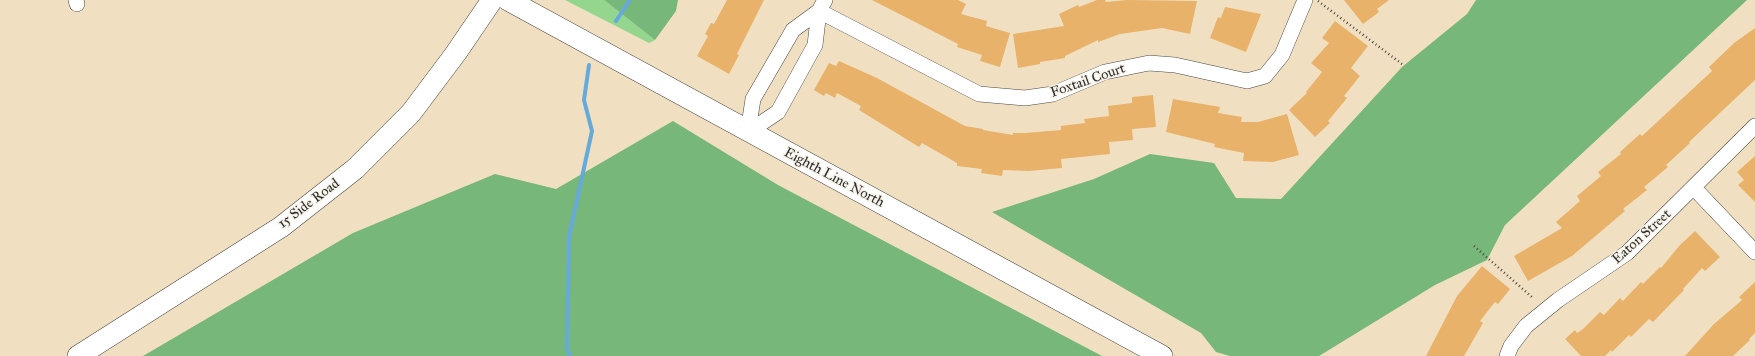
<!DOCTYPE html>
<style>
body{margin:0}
canvas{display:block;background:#f0e0c1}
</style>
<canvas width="1755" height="356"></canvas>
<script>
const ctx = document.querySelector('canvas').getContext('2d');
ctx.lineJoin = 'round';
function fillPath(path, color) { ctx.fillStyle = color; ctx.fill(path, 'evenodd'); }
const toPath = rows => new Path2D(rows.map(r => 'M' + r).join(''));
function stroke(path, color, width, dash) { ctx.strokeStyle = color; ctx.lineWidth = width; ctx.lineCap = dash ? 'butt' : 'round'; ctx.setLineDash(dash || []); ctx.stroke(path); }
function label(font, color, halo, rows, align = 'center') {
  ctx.font = font + ' "IM FELL Great Primer",serif'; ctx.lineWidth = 3; ctx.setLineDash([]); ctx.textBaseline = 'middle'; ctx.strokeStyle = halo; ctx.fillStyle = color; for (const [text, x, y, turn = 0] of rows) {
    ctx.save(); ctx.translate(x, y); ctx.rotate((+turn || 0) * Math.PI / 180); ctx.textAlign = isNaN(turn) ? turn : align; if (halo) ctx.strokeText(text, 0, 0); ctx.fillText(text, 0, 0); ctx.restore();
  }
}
fillPath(toPath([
 [565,0,604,0,655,40,649,43]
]), '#94d68e');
fillPath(toPath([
 [604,0,678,0,676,11,655,40],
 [1476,0,1747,0,1505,225,1487,260,1435,285,1319,356,1230,356,1216,352,1201,333,992,212,1094,179,1150,154,1214,163,1236,198,1281,199,1402,67,1467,14],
 [673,121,778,185,1102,356,143,356,353,233,495,174,556,189]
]), '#77b779');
stroke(toPath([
 [616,21,630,0],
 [570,356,567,349,569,237,592,131,584,100,589,65]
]), '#66a9db', 4);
fillPath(toPath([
 [727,0,764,0,737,54,739,55,729,74,697,56,708,36,705,34,711,23,714,24],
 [872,0,958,0,966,4,961,14,987,21,986,26,1010,33,1000,67,980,61,982,55,957,47,958,44],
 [1097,0,1105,0,1106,2,1127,0,1197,1,1190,34,1162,28,1120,34,1098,42,1098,40,1065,56,1065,58,1040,62,1040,64,1018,68,1013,34,1064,26,1059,14,1078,5,1079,7],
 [1344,0,1389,0,1377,9,1379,12,1363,24],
 [1225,7,1261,14,1246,52,1210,38,1218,17,1221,18],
 [1335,21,1368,46,1351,68,1360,76,1344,96,1347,98,1328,121,1330,123,1315,137,1289,110,1307,93,1306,92,1322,72,1311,63,1329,43,1322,38],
 [1755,28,1755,80,1689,142,1690,143,1666,165,1668,167,1644,187,1647,190,1623,209,1625,211,1572,256,1528,281,1514,256,1562,228,1556,222,1580,201,1577,196,1601,176,1598,172,1621,154,1620,152,1640,134,1642,136,1712,71,1709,67,1734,43],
 [839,61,877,78,965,126,983,129,983,130,1013,135,1013,133,1025,133,1061,130,1061,126,1085,123,1084,119,1109,116,1108,106,1132,103,1132,97,1153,95,1156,127,1132,129,1133,140,1109,142,1110,154,1061,159,1062,168,1029,171,1003,170,1002,176,981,173,982,169,957,166,957,163,922,143,919,147,859,110,861,106,837,93,835,98,826,93,824,96,814,90,829,63,836,66],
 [1173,99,1220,107,1218,113,1242,117,1241,122,1258,122,1287,114,1299,155,1273,162,1243,161,1244,153,1214,147,1215,144,1166,132],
 [1755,156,1755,202,1738,185,1744,180,1737,172],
 [1695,231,1720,257,1705,271,1702,268,1683,289,1684,290,1653,322,1649,319,1631,337,1629,335,1612,352,1611,350,1605,356,1581,356,1565,339,1575,330,1577,333,1583,329,1600,312,1604,315,1620,298,1623,301,1641,282,1643,284,1660,267,1661,268,1680,245],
 [1482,266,1510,289,1498,304,1495,302,1480,321,1483,323,1464,356,1426,356,1457,296],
 [1755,282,1755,333,1749,339,1750,340,1733,356,1685,356,1714,324,1742,300,1739,297]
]), '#e8b26b');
const street = toPath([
 [76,0,77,4],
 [819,11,979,94,1025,98,1053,94,1105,72,1149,63,1175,65,1247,81,1265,76,1282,55,1305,0],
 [748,132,778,112,815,45,819,11,825,0],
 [748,132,753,99,793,30,819,11],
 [1694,188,1755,252],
 [1507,356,1511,346,1526,326,1558,300,1627,253,1755,126]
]);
const secondary = toPath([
 [508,0,1162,356],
 [78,356,281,227,355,169,411,113,456,53,492,0]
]);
stroke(street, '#494642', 16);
stroke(secondary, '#494642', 22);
stroke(toPath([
 [1318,1,1402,64],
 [1474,246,1533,298]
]), '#494642', 2.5, [1, 3]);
stroke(street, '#fff', 15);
stroke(secondary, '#fff', 21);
label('14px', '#2b2b2b', '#f7f3e8', [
 ["Foxtail Court",1088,81,-19],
 ["Eighth Line North",834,178,28],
 ["15 Side Road",309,204,-37],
 ["Eaton Street",1642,237,-42]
]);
</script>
